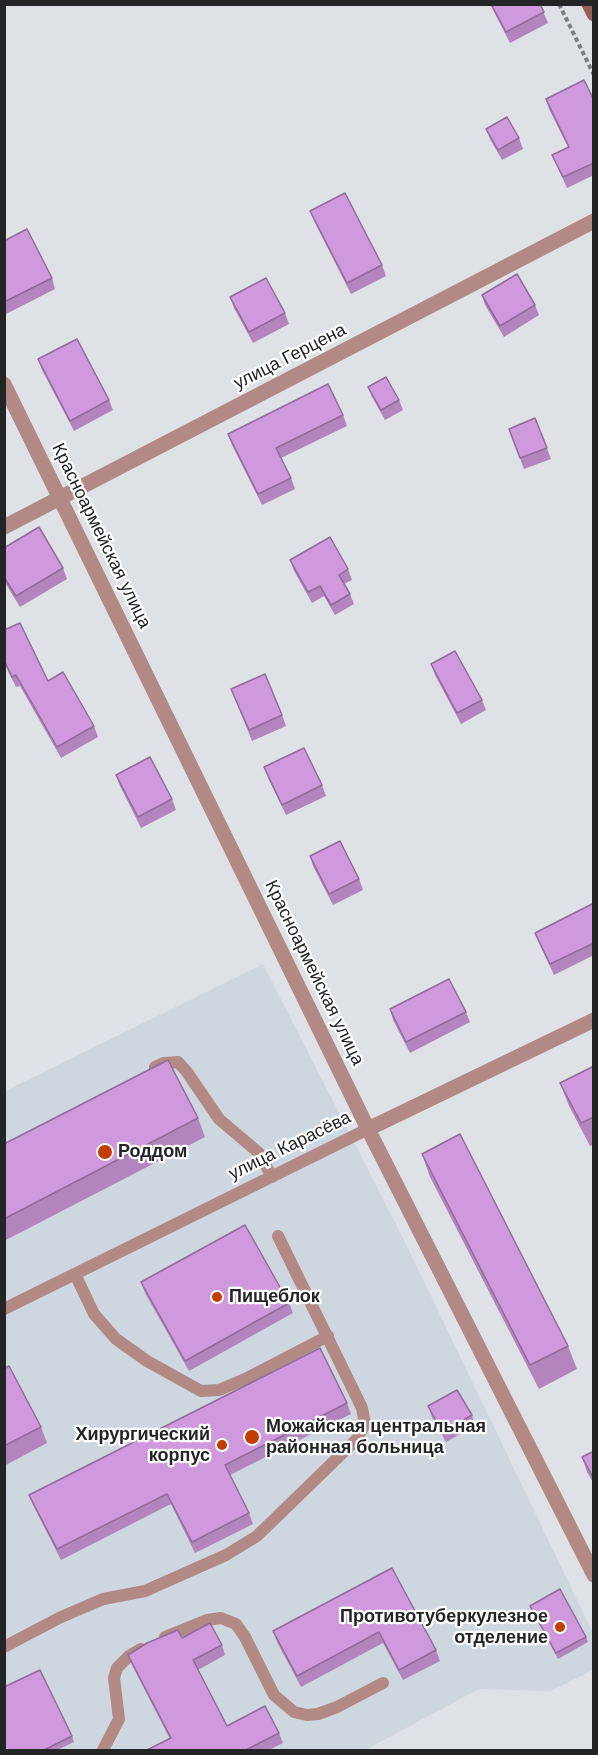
<!DOCTYPE html>
<meta charset="utf-8">
<style>
body{margin:0}
#map{position:relative;width:598px;height:1755px;overflow:hidden;background:#dee2e6;font-family:Arial,sans-serif}
canvas{display:block}
.frame{position:absolute;inset:0;border:6px solid #232426;pointer-events:none}
</style>
<div id="map">
<canvas width="598" height="1755"></canvas>
<div class="frame"></div>
</div>
<script>
const ctx = document.querySelector('canvas').getContext('2d');
ctx.lineJoin = 'round';
function fillPath(path, color) { ctx.fillStyle = color; ctx.fill(path, 'evenodd'); }
const toPath = rows => new Path2D(rows.map(r => 'M' + r).join(''));
function stroke(path, color, width, dash) { ctx.strokeStyle = color; ctx.lineWidth = width; ctx.lineCap = dash ? 'butt' : 'round'; ctx.setLineDash(dash || []); ctx.stroke(path); }
function label(font, color, halo, rows, align = 'center') {
  ctx.font = font + ' Arial,sans-serif'; ctx.lineWidth = 4.5; ctx.setLineDash([]); ctx.textBaseline = 'middle'; ctx.strokeStyle = halo; ctx.fillStyle = color; for (const [text, x, y, turn = 0] of rows) {
    ctx.save(); ctx.translate(x, y); ctx.rotate((+turn || 0) * Math.PI / 180); ctx.textAlign = isNaN(turn) ? turn : align; if (halo) ctx.strokeText(text, 0, 0); ctx.fillText(text, 0, 0); ctx.restore();
  }
}
fillPath(toPath([
 [263,964,404,1240,593,1633,593,1670,551,1691,479,1689,365,1750,5,1750,5,1091]
]), '#ced6e0');
stroke(toPath([
 [559,4,594,75]
]), '#7c7f82', 4, [4.5, 3]);
stroke(toPath([
 [155,1067,164,1063,178,1062,187,1072,219,1119,259,1153,272,1177],
 [75,1274,94,1314,116,1339,147,1361,201,1391,219,1390,245,1379,328,1336],
 [4,1309,368,1129],
 [165,1637,207,1620,221,1618,236,1624,245,1637,274,1695,294,1712,307,1715,318,1714,337,1707,383,1683],
 [4,1647,59,1618,103,1599,145,1591,226,1555,257,1536,357,1439,365,1424,362,1408,278,1236],
 [103,1750,119,1719,114,1678,117,1668,129,1656,141,1649]
]), '#b28984', 12);
stroke(toPath([
 [4,384,368,1129,594,1575],
 [4,527,594,221],
 [368,1129,594,1020]
]), '#b28984', 15);
stroke(toPath([
 [589,4,594,14]
]), '#985e57', 15);
fillPath(toPath([
 [490,4,540,4,548,23,510,43],
 [546,99,594,100,594,175,567,188,552,155,568,147,549,109],
 [486,129,519,138,523,149,502,160,490,139],
 [310,211,382,265,386,276,351,294,314,221],
 [4,241,52,278,55,289,4,315],
 [482,295,535,305,539,315,504,337,485,305],
 [230,297,285,313,289,324,253,343,234,308],
 [38,359,109,400,113,410,74,431,42,370],
 [368,387,399,400,403,410,385,420,372,397],
 [343,415,347,426,281,458,291,478,295,489,262,505,232,445,228,434],
 [535,418,551,459,524,469,509,429],
 [4,548,63,568,67,579,20,607,4,581],
 [290,560,348,569,352,580,344,584,350,594,354,604,335,615,324,596,312,603,294,571],
 [4,630,48,681,94,726,98,737,61,758,20,686,16,687,4,663],
 [431,664,482,700,486,710,461,724,435,675],
 [231,689,282,715,286,726,252,741],
 [264,767,322,785,326,796,286,815,268,778],
 [116,775,172,799,176,810,141,828,120,786],
 [310,856,359,879,363,890,333,905,313,866],
 [594,903,594,955,554,975,539,943,535,933],
 [390,1009,466,1012,470,1022,410,1053,393,1020],
 [594,1066,594,1145,590,1146,569,1106,560,1083],
 [198,1118,205,1137,4,1241,4,1144],
 [422,1154,568,1346,577,1369,539,1389,430,1177],
 [141,1282,289,1303,293,1313,189,1371,145,1293],
 [4,1369,41,1427,47,1443,4,1466],
 [347,1403,351,1414,230,1475,249,1513,253,1524,195,1553,171,1504,61,1560,33,1505,29,1495],
 [428,1406,472,1415,475,1426,446,1442,432,1417],
 [594,1451,594,1484,587,1472,582,1457],
 [392,1568,436,1650,440,1661,403,1680,383,1643,301,1687,277,1642,273,1631],
 [530,1606,586,1637,588,1642,558,1659,532,1611],
 [182,1638,222,1645,225,1655,198,1670,227,1726,279,1733,283,1743,269,1750,147,1750,170,1739,132,1665,128,1655],
 [72,1736,74,1742,57,1750,4,1750]
]), '#b484be');
const building = toPath([
 [491,4,540,4,544,12,506,32,491,4],
 [584,80,594,100,594,163,563,177,552,155,569,147,546,99,584,80],
 [507,117,519,138,498,150,486,129,507,117],
 [345,193,382,265,347,283,310,211,345,193],
 [27,229,52,278,4,302,4,241,27,229],
 [517,274,535,305,500,326,482,295,517,274],
 [266,278,285,313,249,332,230,297,266,278],
 [77,339,109,400,70,421,38,359,77,339],
 [386,377,399,400,381,410,368,387,386,377],
 [328,384,343,415,276,448,291,478,258,494,228,434,328,384],
 [535,418,547,448,520,458,509,429,535,418],
 [39,527,63,568,16,596,4,577,4,548,39,527],
 [330,537,348,569,339,575,350,594,331,605,320,586,308,592,290,560,330,537],
 [20,623,48,681,63,672,94,726,57,747,16,675,12,677,4,660,4,630,20,623],
 [455,651,482,700,457,713,431,664,455,651],
 [265,674,282,715,249,730,231,689,265,674],
 [304,748,322,785,282,805,264,767,304,748],
 [150,757,172,799,138,817,116,775,150,757],
 [340,841,359,879,329,894,310,856,340,841],
 [594,903,594,943,550,964,535,933,594,903],
 [449,979,466,1012,406,1042,390,1009,449,979],
 [168,1060,198,1118,4,1219,4,1144,168,1060],
 [594,1066,594,1117,581,1123,560,1083,594,1066],
 [460,1134,568,1346,530,1365,422,1154,460,1134],
 [245,1225,289,1303,185,1361,141,1282,245,1225],
 [320,1348,347,1403,225,1465,249,1513,192,1542,167,1494,57,1549,29,1495,320,1348],
 [9,1366,41,1427,4,1446,4,1369,9,1366],
 [457,1390,472,1415,442,1432,428,1406,457,1390],
 [594,1451,594,1479,582,1457,594,1451],
 [392,1568,436,1650,399,1670,379,1632,297,1676,273,1631,392,1568],
 [560,1589,586,1637,556,1653,530,1606,560,1589],
 [210,1623,222,1645,193,1660,227,1726,265,1706,279,1733,246,1750,147,1750,171,1738,128,1655,147,1643,178,1630,182,1638,210,1623],
 [40,1670,72,1736,44,1750,4,1750,4,1687,40,1670]
]);
fillPath(building, '#d199dd');
stroke(building, '#926b9b', 1.5);
for (const [x, y, r, color] of [
 [105,1152,8,"#c43d00"],
 [217,1297,6,"#c43d00"],
 [252,1437,8,"#c43d00"],
 [222,1445,6,"#c43d00"],
 [560,1627,6,"#c43d00"]
]) { const dot = new Path2D(); dot.arc(x, y, r, 0, 2 * Math.PI); ctx.fillStyle = color; ctx.fill(dot); stroke(dot, '#fff', 2); }
label('18px', '#232426', '#fff', [
 ["улица Герцена",290,357,-27],
 ["Красноармейская улица",101,536,64],
 ["Красноармейская улица",314,973,64],
 ["улица Карасёва",290,1146,-26]
]);
label('bold 18px', '#232426', '#fff', [
 ["Роддом",118,1152],
 ["Пищеблок",229,1297],
 ["Можайская центральная",266,1427],
 ["районная больница",266,1448],
 ["Хирургический",210,1435,"right"],
 ["корпус",210,1456,"right"],
 ["Противотуберкулезное",548,1617,"right"],
 ["отделение",548,1638,"right"]
], 'left');
</script>
